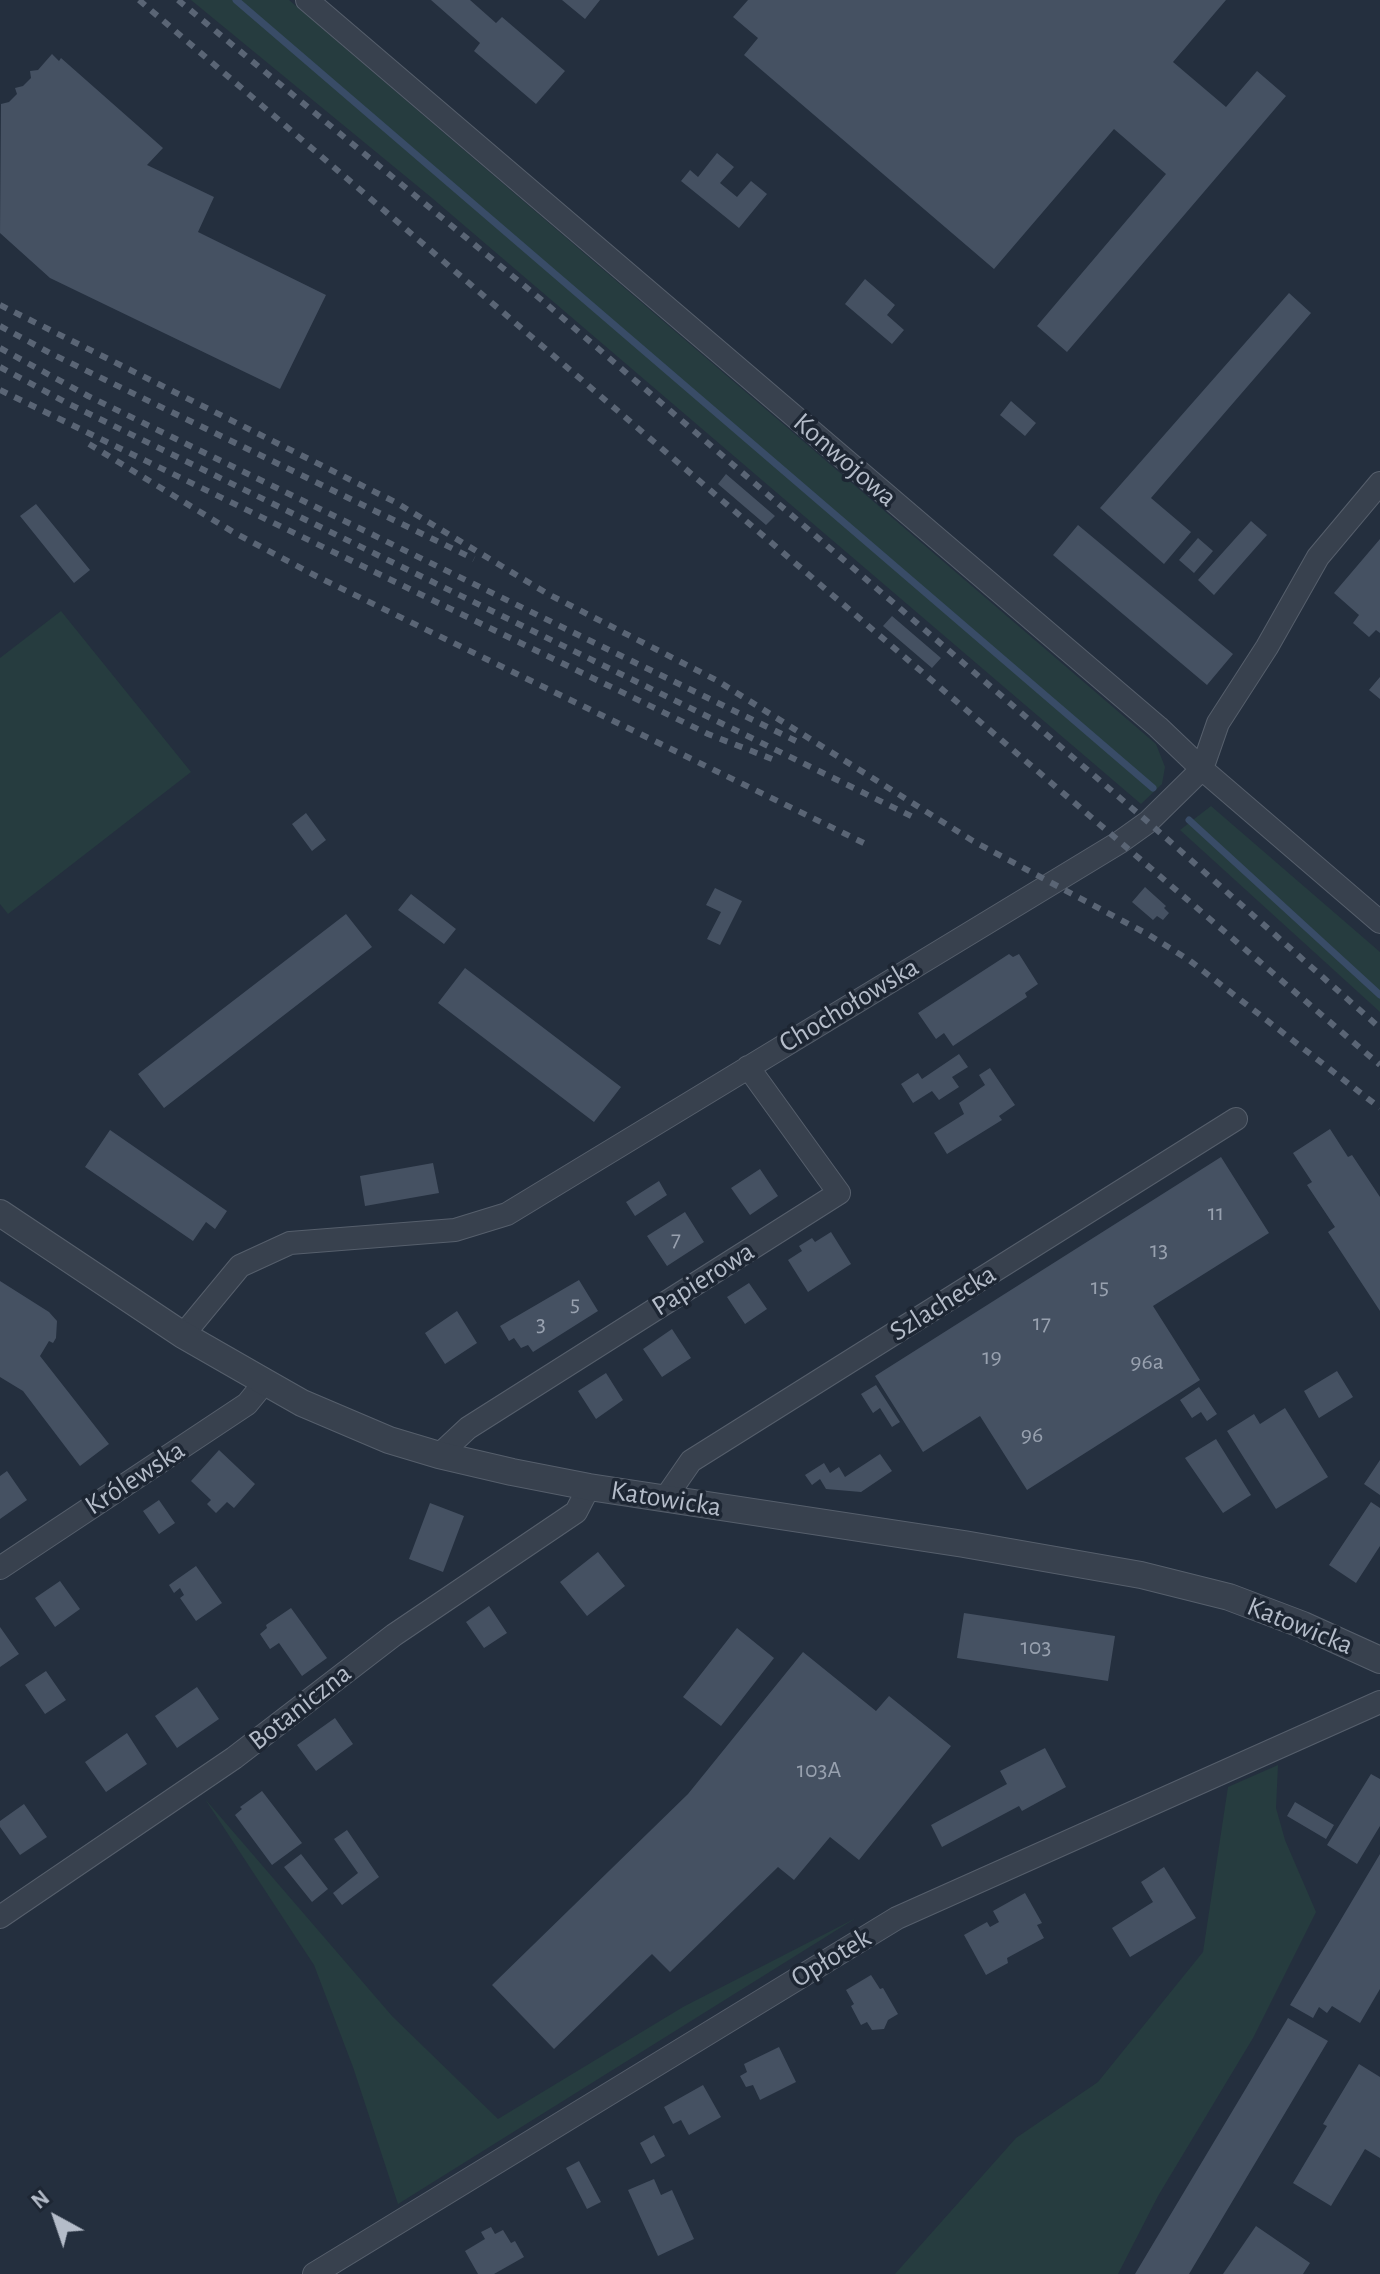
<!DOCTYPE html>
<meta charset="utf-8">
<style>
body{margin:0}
#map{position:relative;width:1380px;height:2274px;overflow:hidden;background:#242f3e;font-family:"Alegreya Sans",sans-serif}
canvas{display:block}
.north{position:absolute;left:16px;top:2178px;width:80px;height:80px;-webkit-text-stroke:6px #1d2633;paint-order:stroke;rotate:320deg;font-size:22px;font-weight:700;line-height:32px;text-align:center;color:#b4bcc9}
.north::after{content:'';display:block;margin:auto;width:28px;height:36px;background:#b4bcc9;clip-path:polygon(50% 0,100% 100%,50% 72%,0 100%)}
</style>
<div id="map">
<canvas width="1380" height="2274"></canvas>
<div class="north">N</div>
</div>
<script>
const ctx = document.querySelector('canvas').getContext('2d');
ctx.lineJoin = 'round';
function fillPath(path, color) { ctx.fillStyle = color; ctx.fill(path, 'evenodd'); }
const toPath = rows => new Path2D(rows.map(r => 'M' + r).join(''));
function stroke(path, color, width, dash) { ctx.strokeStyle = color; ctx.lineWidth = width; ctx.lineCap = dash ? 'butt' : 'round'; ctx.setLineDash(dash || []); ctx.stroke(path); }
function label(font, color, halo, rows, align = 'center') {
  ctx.font = font + ' "Alegreya Sans",sans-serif'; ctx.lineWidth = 7; ctx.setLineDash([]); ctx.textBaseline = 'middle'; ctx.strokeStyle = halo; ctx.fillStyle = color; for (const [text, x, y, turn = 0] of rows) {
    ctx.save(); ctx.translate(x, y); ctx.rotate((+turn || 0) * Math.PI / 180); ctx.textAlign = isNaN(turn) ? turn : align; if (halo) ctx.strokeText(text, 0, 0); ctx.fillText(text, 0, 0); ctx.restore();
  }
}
fillPath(toPath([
 [191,0,289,0,1156,744,1165,767,1162,784,1141,804,432,198],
 [61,611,191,772,8,914,0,904,0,658],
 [1211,806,1380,952,1380,1012,1180,830],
 [1278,1765,1276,1808,1285,1840,1316,1912,1253,2038,1158,2196,1118,2274,895,2274,1016,2138,1098,2082,1203,1952,1228,1787],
 [205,1799,392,2016,498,2119,683,2007,856,1918,398,2204,353,2067,314,1965]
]), '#263c3f');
stroke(toPath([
 [236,0,1153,788],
 [1189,820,1380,995]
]), '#394c67', 7);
fillPath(toPath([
 [431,0,470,0,496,23,502,17,565,71,536,104,474,51,480,43],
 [562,0,600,0,585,19],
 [748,0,1226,0,1173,62,1226,107,1257,71,1286,96,1067,352,1037,326,1166,174,1114,129,994,269,744,55,758,38,733,17],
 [52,54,59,61,61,58,163,148,147,165,214,197,198,232,326,295,280,389,50,278,0,233,1,104,9,102,17,94,15,88,23,86,31,78,30,71,38,70],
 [717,153,734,167,720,183,737,197,751,181,767,194,739,228,681,181,690,170,698,177],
 [865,279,895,305,887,315,904,330,892,344,845,304],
 [1289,293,1311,313,1151,498,1191,532,1164,564,1100,508],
 [1011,401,1036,423,1025,436,1000,415],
 [726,474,775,516,766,525,718,484],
 [36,504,90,570,74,583,20,516],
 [1251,521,1267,535,1214,595,1198,580],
 [1078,525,1233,654,1207,685,1053,555],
 [1198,538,1213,551,1194,573,1179,560],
 [1380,539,1380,633,1376,630,1369,637,1353,623,1359,615,1334,593],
 [892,616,941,658,932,668,883,626],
 [1380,677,1380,699,1369,690],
 [306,813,326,840,312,851,292,824],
 [1145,887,1166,906,1164,908,1169,913,1163,920,1157,916,1153,920,1132,902],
 [715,888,742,901,720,945,707,939,721,912,706,905],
 [411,894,456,929,444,944,398,910],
 [346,914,372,947,164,1108,138,1074],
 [1009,954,1013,957,1019,954,1038,984,1025,993,1027,997,953,1046,944,1033,936,1039,918,1013],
 [465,968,621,1087,594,1122,438,1003],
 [959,1054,968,1067,952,1077,959,1087,939,1100,932,1091,913,1103,901,1084,918,1073,922,1079],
 [990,1068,1015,1105,999,1116,1002,1120,947,1154,934,1133,964,1114,959,1103,985,1085,979,1075],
 [1330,1129,1348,1157,1352,1155,1380,1197,1380,1311,1328,1232,1335,1227,1307,1185,1312,1182,1293,1153],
 [110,1130,227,1211,215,1229,206,1222,193,1241,85,1167],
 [1221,1157,1269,1233,1153,1306,1200,1380,1027,1490,980,1416,923,1452,875,1376],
 [433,1163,439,1193,365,1206,360,1176],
 [760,1169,778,1196,750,1215,731,1188],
 [659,1181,667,1195,635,1216,626,1202],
 [685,1212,704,1242,667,1266,647,1236],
 [831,1232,851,1264,808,1292,788,1260,802,1251,799,1246,812,1238,815,1242],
 [579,1280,598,1311,533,1352,528,1345,521,1348,514,1338,509,1341,500,1326],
 [0,1281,49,1312,57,1321,56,1338,53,1343,49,1341,40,1356,109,1444,80,1466,23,1391,0,1377],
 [749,1283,767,1309,745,1324,727,1297],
 [457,1311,477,1343,445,1364,425,1333],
 [672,1329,691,1358,662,1377,643,1349],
 [1337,1371,1353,1397,1319,1418,1304,1391],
 [606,1373,623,1400,596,1419,578,1391],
 [876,1385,900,1422,892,1427,880,1408,873,1413,861,1394],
 [1199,1387,1217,1414,1207,1421,1201,1412,1192,1418,1180,1400],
 [1285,1408,1328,1477,1276,1509,1227,1431,1254,1414,1260,1424],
 [1216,1439,1251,1495,1223,1513,1185,1458],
 [219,1450,255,1484,234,1508,227,1502,216,1513,207,1504,211,1500,191,1481],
 [880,1454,892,1471,861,1492,826,1489,820,1479,812,1485,805,1475,824,1463,830,1473,839,1467,845,1477],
 [1380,1460,1380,1495,1364,1484],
 [7,1471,27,1500,0,1519,0,1476],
 [159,1500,175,1523,159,1534,143,1511],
 [1371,1502,1380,1508,1380,1546,1356,1583,1329,1565],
 [430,1503,464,1516,443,1572,409,1559],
 [598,1552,625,1586,587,1616,560,1582],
 [196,1566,222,1603,196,1621,180,1598,184,1595,180,1588,174,1593,169,1585],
 [60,1581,80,1609,55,1627,35,1598],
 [489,1606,507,1633,484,1648,466,1622],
 [291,1608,327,1658,302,1676,279,1643,270,1649,260,1634,267,1628,266,1625],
 [964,1613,1115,1636,1108,1681,957,1658],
 [0,1627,19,1654,0,1667],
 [737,1628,774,1658,721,1726,683,1697],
 [803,1652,876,1711,889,1696,951,1746,859,1860,830,1837,794,1880,778,1867,670,1972,652,1954,554,2049,492,1985,688,1794],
 [46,1671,66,1700,45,1714,25,1685],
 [197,1687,219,1719,177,1748,155,1716],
 [335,1718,353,1744,316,1771,297,1745],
 [127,1733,147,1764,106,1792,85,1762],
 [1045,1748,1066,1787,1022,1811,1019,1806,942,1847,931,1825,1007,1784,1000,1771],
 [1371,1774,1380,1779,1380,1826,1357,1864,1327,1845],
 [262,1791,302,1843,272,1865,235,1815,242,1809,240,1807],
 [1295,1802,1334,1825,1326,1839,1287,1816],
 [24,1804,47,1837,20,1855,0,1827,0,1821],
 [347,1830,379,1877,342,1905,333,1893,358,1873,334,1839],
 [301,1854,328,1889,312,1902,284,1867],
 [1380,1854,1380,1989,1360,2023,1332,2006,1327,2013,1319,2007,1313,2018,1290,2005],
 [1164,1867,1196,1918,1130,1957,1112,1928,1153,1902,1141,1882],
 [1025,1893,1042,1923,1037,1925,1044,1938,1007,1958,1008,1963,986,1975,964,1935,987,1922,990,1927,999,1922,993,1911],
 [871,1975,880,1989,883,1988,898,2014,888,2020,884,2029,872,2030,867,2022,861,2025,851,2006,854,2004,846,1990],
 [1288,2018,1328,2041,1189,2274,1135,2274],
 [779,2047,796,2082,760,2100,753,2085,746,2087,740,2076,747,2072,744,2064],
 [1359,2064,1380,2077,1380,2158,1365,2149,1331,2206,1293,2183,1327,2126,1323,2124],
 [703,2085,721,2117,689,2135,681,2120,673,2124,664,2107],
 [654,2135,665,2156,651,2164,640,2143],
 [579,2161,601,2202,587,2209,566,2168],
 [654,2179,661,2195,672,2190,694,2239,658,2256,628,2190],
 [1256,2226,1310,2263,1303,2274,1223,2274],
 [491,2227,495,2234,503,2230,511,2243,515,2241,524,2257,494,2274,478,2274,465,2251,485,2239,481,2232]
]), '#455162');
const minor = toPath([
 [307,0,1158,727,1202,769,1380,922],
 [183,1335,240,1266,290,1243,455,1230,507,1214,1120,842,1148,822,1202,769,1218,723,1267,647,1318,557,1380,483],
 [439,1455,468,1428,839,1193,748,1067],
 [664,1500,691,1461,1236,1119],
 [0,1568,247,1404,265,1382],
 [0,1917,234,1758,394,1635,576,1512,589,1487],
 [314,2274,897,1918,1380,1702]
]);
const tertiary = toPath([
 [0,1213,183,1335,265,1382,302,1403,389,1440,439,1455,512,1472,589,1487,964,1544,1141,1575,1229,1597,1303,1625,1380,1660]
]);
stroke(minor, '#565f6c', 24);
stroke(tertiary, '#565f6c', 28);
stroke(minor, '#38414e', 22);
stroke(tertiary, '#38414e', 26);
stroke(toPath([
 [139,0,1380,1065],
 [178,0,544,302,1148,822,1380,1028],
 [0,305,395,502,548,594,716,680,973,841,1149,935,1189,960,1380,1108],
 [0,326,50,353,474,559],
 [0,348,88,396,796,741],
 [0,367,67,403,915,818],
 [0,390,708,734,772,759],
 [89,444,233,532,316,576,870,846]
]), '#5a6575', 6, [8, 8]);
label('24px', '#98a1af', null, [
 ["11",1216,1213],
 ["7",676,1239],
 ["13",1159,1250],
 ["15",1100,1287],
 ["5",575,1304],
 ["17",1042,1323],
 ["3",541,1324],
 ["19",992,1357],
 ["96a",1147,1362],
 ["96",1032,1435],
 ["103",1036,1647],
 ["103A",819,1770]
]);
label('28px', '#b4bcc9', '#1d2633', [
 ["Konwojowa",845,460,41],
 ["Chochołowska",849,1005,-31],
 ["Papierowa",703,1279,-32],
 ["Szlachecka",943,1303,-32],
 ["Królewska",135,1478,-33],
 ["Katowicka",666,1499,9],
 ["Katowicka",1300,1626,22],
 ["Botaniczna",300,1707,-38],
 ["Opłotek",831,1958,-31]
]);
</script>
